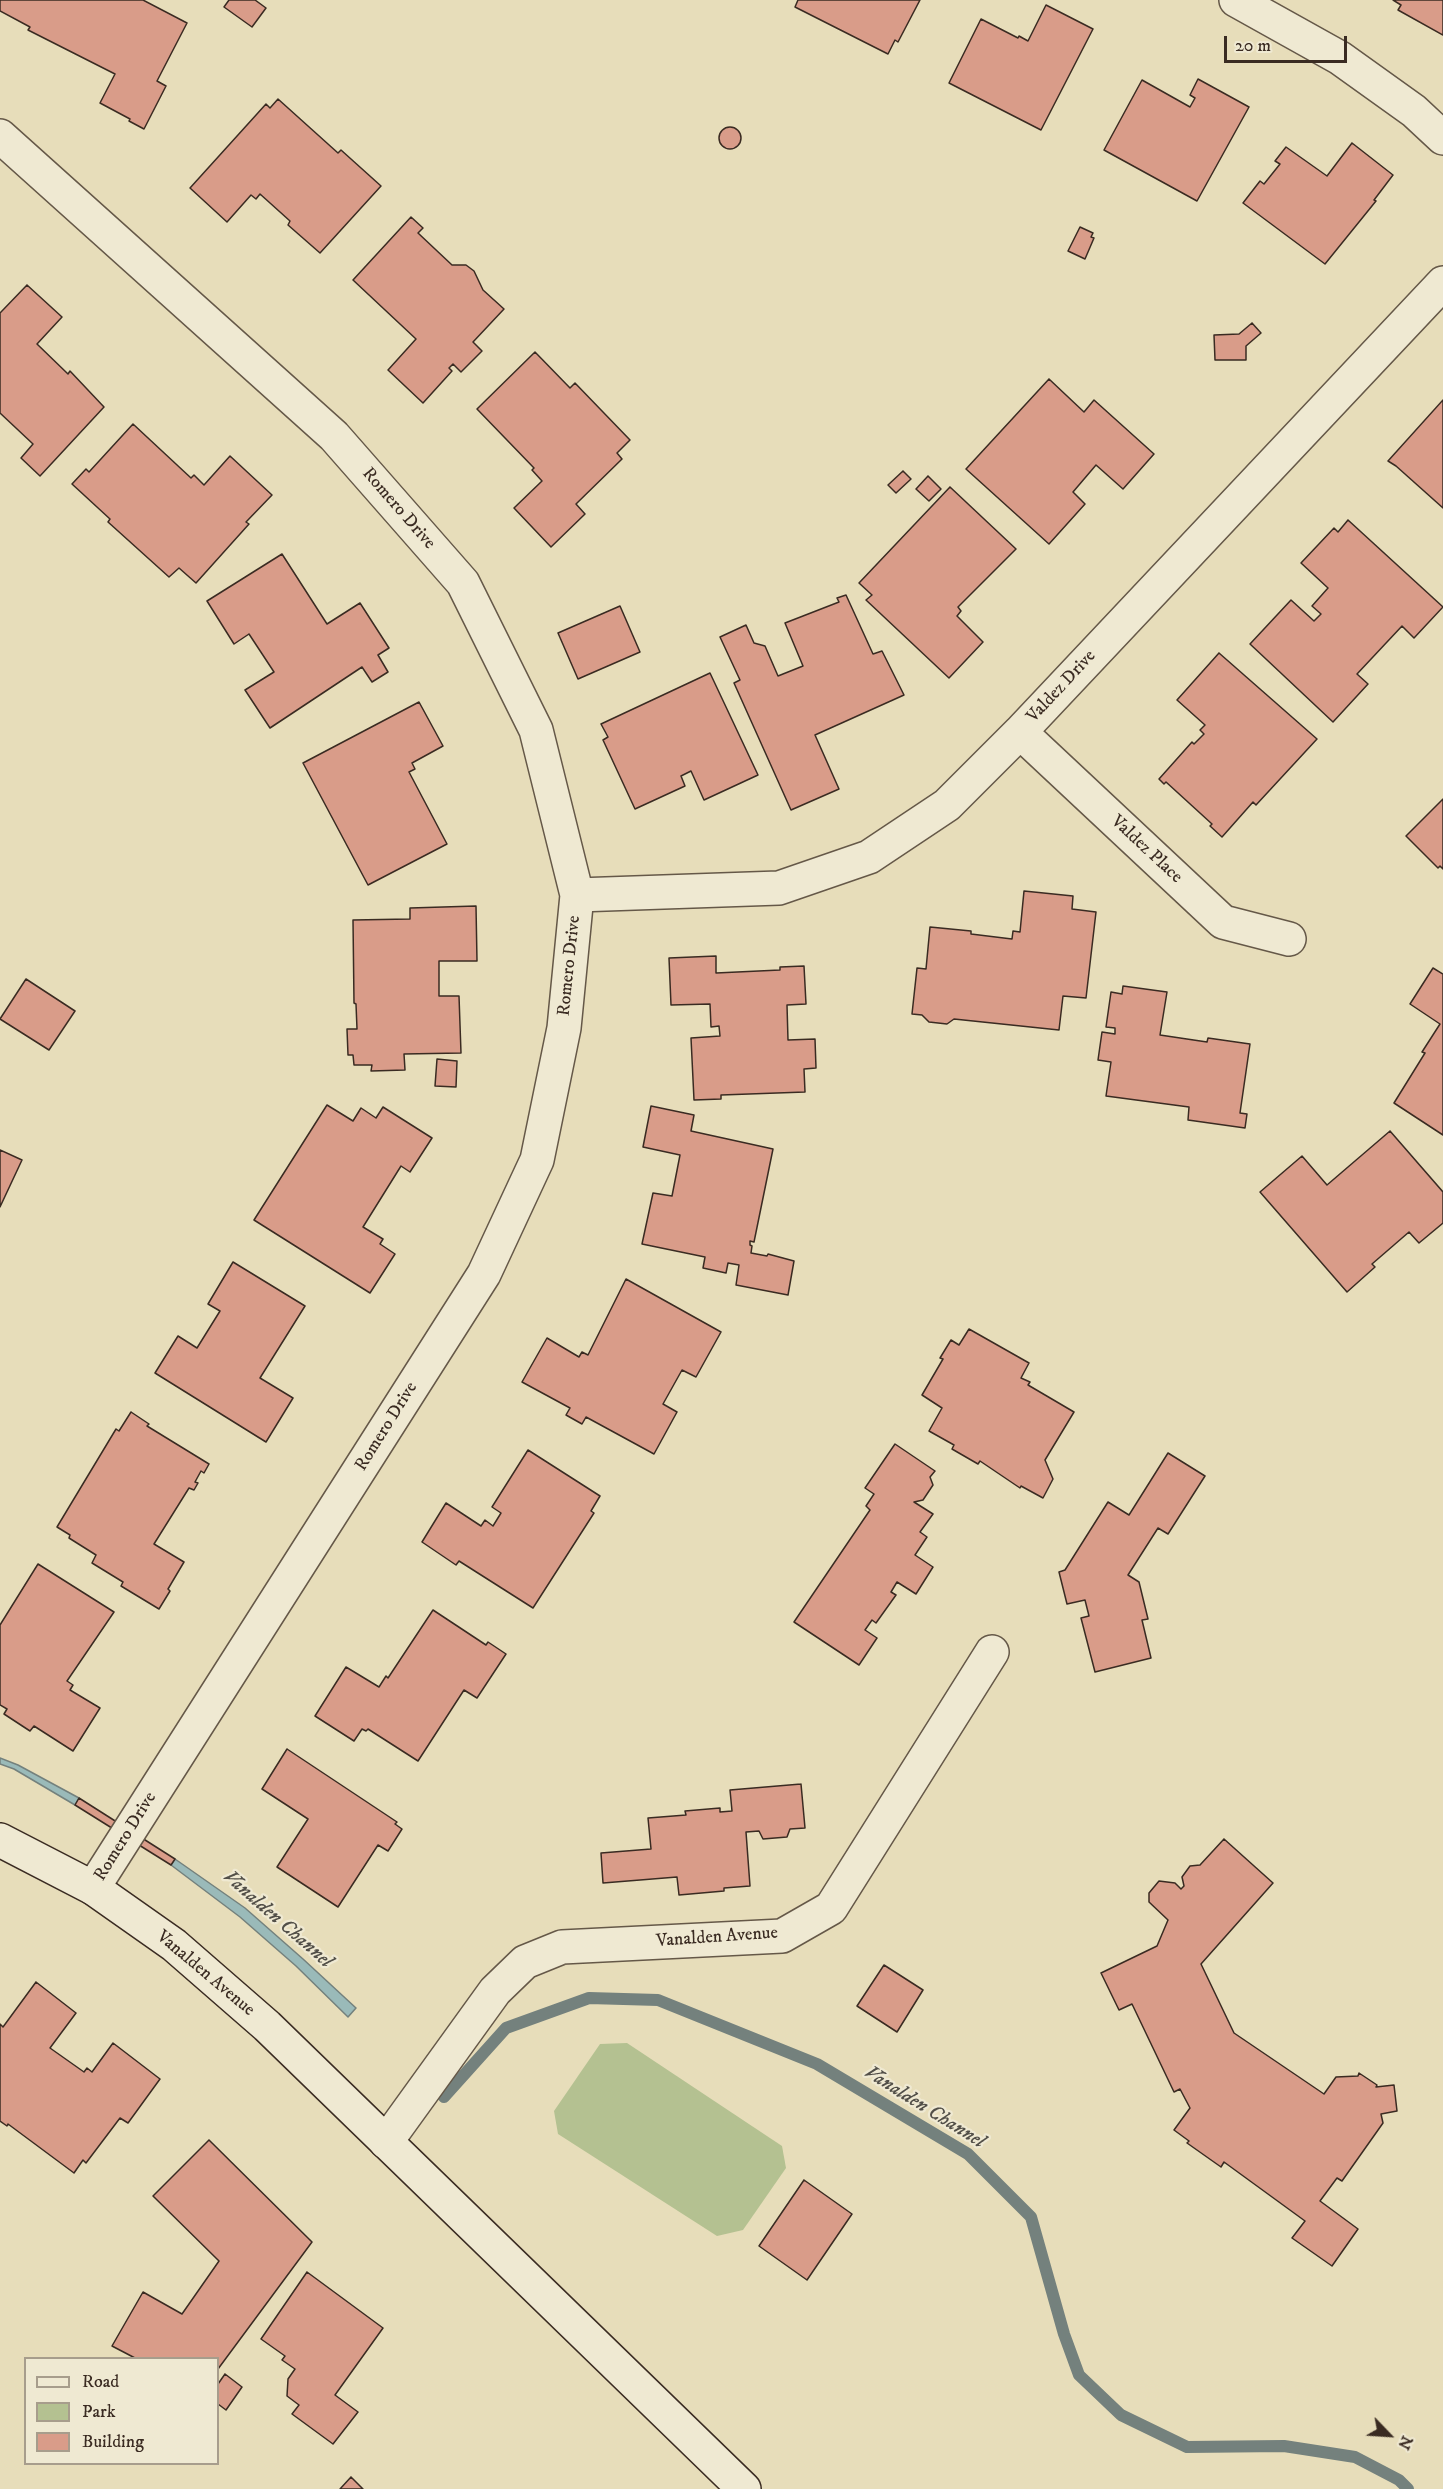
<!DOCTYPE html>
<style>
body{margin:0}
#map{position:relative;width:1443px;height:2489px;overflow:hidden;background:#e7ddba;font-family:"IM FELL DW Pica",serif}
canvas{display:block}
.legend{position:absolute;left:24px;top:2357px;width:195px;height:108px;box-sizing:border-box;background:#efe9d2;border:2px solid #a79d8c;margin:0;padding:8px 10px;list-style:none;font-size:18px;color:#3a2b22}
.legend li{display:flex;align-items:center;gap:12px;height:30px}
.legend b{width:30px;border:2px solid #a79d8c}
.north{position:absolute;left:1359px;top:2405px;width:60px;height:60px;-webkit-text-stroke:4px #efe9d2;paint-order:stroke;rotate:115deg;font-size:16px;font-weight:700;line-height:24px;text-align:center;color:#3a2b22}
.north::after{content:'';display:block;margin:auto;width:21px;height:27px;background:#3a2b22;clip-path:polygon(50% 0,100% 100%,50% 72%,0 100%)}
.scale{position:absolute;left:1224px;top:36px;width:123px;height:27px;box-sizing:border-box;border:3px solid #3a2b22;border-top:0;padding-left:8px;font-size:18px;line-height:21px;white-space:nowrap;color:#3a2b22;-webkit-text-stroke:4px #efe9d2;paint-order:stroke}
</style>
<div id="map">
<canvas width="1443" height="2489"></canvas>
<ul class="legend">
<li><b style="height:8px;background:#efe9d2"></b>Road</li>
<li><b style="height:16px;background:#b4c191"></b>Park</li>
<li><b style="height:16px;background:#d99c89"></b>Building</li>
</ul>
<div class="north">N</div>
<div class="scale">20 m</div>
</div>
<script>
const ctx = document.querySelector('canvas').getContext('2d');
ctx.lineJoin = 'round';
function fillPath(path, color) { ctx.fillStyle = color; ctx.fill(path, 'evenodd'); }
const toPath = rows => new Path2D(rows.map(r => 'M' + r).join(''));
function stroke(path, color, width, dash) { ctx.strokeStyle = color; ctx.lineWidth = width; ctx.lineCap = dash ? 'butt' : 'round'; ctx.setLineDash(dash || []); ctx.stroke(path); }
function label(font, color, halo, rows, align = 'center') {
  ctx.font = font + ' "IM FELL DW Pica",serif'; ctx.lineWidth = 4.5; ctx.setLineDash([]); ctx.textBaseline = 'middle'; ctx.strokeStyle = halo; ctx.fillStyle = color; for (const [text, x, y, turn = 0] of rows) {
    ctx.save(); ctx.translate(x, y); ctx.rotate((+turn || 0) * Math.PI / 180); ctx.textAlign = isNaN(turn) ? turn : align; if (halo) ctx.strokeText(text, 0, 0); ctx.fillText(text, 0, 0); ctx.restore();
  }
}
fillPath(toPath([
 [627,2043,782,2146,786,2168,743,2230,717,2236,558,2134,554,2111,600,2044]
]), '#b4c191');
const water = toPath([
 [0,1758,18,1765,79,1798,75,1805,14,1769,0,1764,0,1758],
 [175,1859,245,1908,303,1959,356,2008,348,2017,296,1966,240,1917,171,1865,175,1859]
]);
fillPath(water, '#9abab9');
stroke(water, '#74817d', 1.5);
stroke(toPath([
 [444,2097,506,2028,589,1998,658,2000,817,2064,968,2154,1031,2217,1064,2334,1079,2375,1121,2415,1187,2447,1284,2446,1355,2457,1399,2480,1408,2489]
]), '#74817d', 12);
const building = toPath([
 [0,0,143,0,187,23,157,81,166,86,144,129,129,121,130,119,100,103,115,74,28,30,30,27,0,11,0,0],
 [229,0,255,0,266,8,252,27,224,7,229,0],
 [798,0,920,0,898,42,895,40,888,54,795,7,798,0],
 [1393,0,1443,0,1443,35,1398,10,1401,5,1393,0],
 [1046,5,1093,29,1041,130,949,83,981,19,1018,38,1019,36,1028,41,1046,5],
 [1198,79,1249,107,1197,201,1104,150,1142,80,1190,107,1195,98,1190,95,1198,79],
 [278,99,338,153,341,150,381,186,320,253,288,225,290,221,260,194,256,199,251,195,227,222,190,188,266,104,270,108,278,99],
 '719 138a11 11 0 1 1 22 0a11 11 0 1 1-22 0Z',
 [1352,143,1393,175,1374,200,1376,201,1325,264,1243,203,1260,181,1264,184,1280,164,1275,161,1286,147,1327,176,1352,143],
 [411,217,423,228,418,233,452,265,466,265,474,271,483,290,504,309,473,342,482,351,461,372,453,364,449,368,452,371,423,403,388,370,416,339,353,280,411,217],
 [1080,227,1093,233,1091,237,1094,238,1085,259,1068,251,1080,227],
 [27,285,62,317,37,344,68,374,70,371,104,407,40,476,21,458,33,444,0,413,0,313,27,285],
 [1252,323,1261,333,1246,346,1246,360,1215,360,1214,335,1239,334,1252,323],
 [535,352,570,388,575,383,630,440,617,453,622,459,576,504,585,514,551,547,514,508,542,481,532,470,534,468,477,409,535,352],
 [1049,379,1084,412,1094,400,1154,454,1123,489,1096,465,1073,492,1085,504,1049,544,966,469,1049,379],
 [1443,400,1443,508,1396,466,1388,461,1443,400],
 [133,424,191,478,194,475,204,485,230,456,272,495,246,522,249,524,196,583,179,568,169,577,108,522,110,519,72,484,86,469,89,472,133,424],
 [903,471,911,479,896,493,888,485,903,471],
 [928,476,941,489,929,501,916,489,928,476],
 [950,487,1016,549,958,607,961,611,957,616,983,642,949,678,866,600,872,595,859,583,950,487],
 [1348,520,1443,607,1414,638,1402,626,1357,674,1368,684,1333,722,1250,644,1291,600,1314,621,1321,614,1312,606,1328,588,1301,563,1334,528,1338,532,1348,520],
 [282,554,327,624,360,603,389,648,378,655,388,672,372,682,362,667,270,728,245,690,274,672,249,634,234,644,207,601,282,554],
 [846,595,873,654,882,651,904,695,815,735,839,789,791,810,734,683,740,680,720,637,746,625,754,643,765,646,778,676,803,666,785,623,839,602,837,598,846,595],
 [620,606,640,652,578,679,558,633,620,606],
 [1219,653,1317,739,1256,805,1253,802,1222,837,1210,826,1212,824,1166,782,1164,784,1159,779,1192,742,1194,744,1204,734,1200,730,1205,725,1177,700,1219,653],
 [710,673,758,775,704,800,691,771,681,776,685,786,635,809,603,740,608,737,601,724,710,673],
 [419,702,443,746,412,763,415,769,409,772,447,844,368,885,303,763,419,702],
 [1443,799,1443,869,1440,866,1438,868,1406,836,1443,799],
 [1024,891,1073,896,1072,909,1096,912,1086,998,1063,996,1059,1030,954,1019,947,1024,929,1022,922,1015,912,1014,917,968,926,969,930,927,971,931,971,934,1012,939,1013,931,1020,932,1024,891],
 [476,906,477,961,439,961,439,996,459,996,461,1053,404,1054,405,1070,371,1071,372,1065,354,1065,353,1055,348,1055,347,1029,357,1029,356,1004,354,1003,353,920,410,919,410,908,476,906],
 [716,956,716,973,780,970,780,967,804,966,806,1004,787,1005,788,1040,815,1039,816,1068,804,1069,805,1092,721,1095,721,1099,694,1100,691,1038,720,1036,719,1026,711,1027,710,1004,671,1005,669,958,716,956],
 [1433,968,1443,974,1443,1135,1394,1103,1425,1053,1422,1052,1440,1024,1410,1004,1433,968],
 [26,979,75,1011,49,1050,0,1019,26,979],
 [1123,986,1167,992,1160,1035,1207,1042,1208,1038,1250,1044,1240,1113,1247,1114,1245,1128,1188,1120,1189,1107,1106,1096,1111,1062,1098,1060,1102,1032,1115,1034,1115,1028,1106,1027,1111,992,1122,994,1123,986],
 [437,1059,457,1061,456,1087,435,1086,437,1059],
 [327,1105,353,1121,361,1108,376,1118,383,1107,432,1138,410,1172,401,1166,363,1227,383,1239,380,1244,395,1254,370,1293,254,1220,327,1105],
 [651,1106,694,1115,691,1131,773,1149,754,1242,750,1241,750,1245,752,1246,751,1253,767,1256,768,1254,794,1261,788,1295,736,1285,739,1265,728,1263,726,1273,703,1268,705,1257,642,1244,653,1193,672,1196,680,1155,643,1147,651,1106],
 [1390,1131,1443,1192,1443,1223,1419,1243,1409,1232,1372,1264,1375,1267,1347,1292,1260,1192,1302,1156,1327,1185,1390,1131],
 [0,1150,22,1160,0,1207,0,1150],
 [233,1262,305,1306,260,1378,293,1398,266,1442,155,1373,178,1336,197,1348,220,1311,208,1304,233,1262],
 [626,1279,721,1332,696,1377,682,1370,663,1404,677,1412,654,1454,586,1417,582,1424,566,1415,570,1408,522,1382,547,1338,579,1357,582,1352,588,1355,626,1279],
 [969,1329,1029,1363,1021,1378,1030,1382,1028,1385,1074,1412,1045,1460,1053,1479,1043,1498,1021,1486,1020,1488,980,1461,978,1464,952,1449,954,1445,929,1431,942,1408,922,1395,943,1359,940,1358,951,1340,959,1345,969,1329],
 [131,1412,149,1424,147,1426,209,1464,204,1473,201,1471,195,1482,198,1483,194,1490,189,1488,154,1544,184,1562,168,1589,170,1591,159,1609,121,1586,123,1582,92,1563,96,1555,69,1538,70,1535,57,1527,116,1429,119,1431,131,1412],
 [895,1444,935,1471,930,1477,933,1485,923,1500,914,1502,933,1514,920,1532,927,1537,915,1555,933,1567,916,1594,897,1582,891,1592,896,1595,876,1623,872,1620,865,1630,877,1638,859,1665,794,1622,870,1510,866,1506,874,1494,865,1488,895,1444],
 [528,1450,600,1496,591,1511,594,1513,533,1608,459,1561,456,1565,422,1542,446,1503,481,1526,485,1520,493,1526,501,1513,492,1507,528,1450],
 [1168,1453,1205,1476,1168,1534,1158,1528,1128,1575,1139,1582,1148,1619,1142,1620,1151,1658,1095,1672,1081,1618,1089,1616,1085,1600,1067,1604,1059,1572,1065,1570,1108,1502,1129,1515,1168,1453],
 [38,1564,114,1612,67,1681,73,1685,70,1690,100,1708,73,1751,34,1726,30,1731,4,1714,7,1709,0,1705,0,1625,38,1564],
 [433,1610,486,1645,488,1642,506,1654,477,1698,464,1690,418,1761,368,1729,366,1731,362,1729,354,1741,315,1716,346,1667,379,1687,386,1676,388,1678,433,1610],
 [287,1749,397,1822,395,1824,402,1829,388,1851,378,1845,338,1907,277,1867,308,1819,262,1789,287,1749],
 [801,1784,805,1828,790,1829,787,1837,763,1839,759,1831,746,1832,750,1886,724,1888,724,1891,679,1895,677,1877,603,1883,601,1853,651,1849,648,1818,686,1815,685,1811,720,1808,720,1812,732,1811,730,1790,801,1784],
 [79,1798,175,1859,171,1865,75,1805,79,1798],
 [1224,1839,1273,1883,1201,1964,1234,2033,1324,2094,1336,2077,1358,2076,1359,2073,1377,2085,1376,2087,1394,2085,1397,2111,1381,2114,1383,2123,1342,2181,1337,2178,1320,2201,1358,2229,1332,2266,1292,2238,1305,2221,1224,2162,1221,2167,1187,2143,1189,2141,1174,2130,1190,2108,1180,2089,1174,2092,1132,2004,1119,2010,1101,1973,1157,1946,1168,1920,1149,1902,1149,1893,1159,1881,1175,1883,1181,1889,1184,1886,1182,1877,1190,1866,1200,1865,1224,1839],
 [884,1965,923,1990,897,2032,857,2006,884,1965],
 [36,1982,76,2013,50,2048,84,2072,87,2068,92,2072,113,2043,160,2079,128,2123,120,2118,86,2163,83,2160,74,2173,8,2124,7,2126,0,2121,0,2024,3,2027,36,1982],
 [209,2140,312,2242,218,2369,218,2358,135,2358,112,2346,143,2292,182,2314,219,2261,153,2196,209,2140],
 [804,2180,852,2214,807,2280,759,2246,804,2180],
 [307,2272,383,2328,335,2395,358,2412,333,2444,292,2414,299,2405,287,2396,288,2379,295,2369,282,2360,285,2356,261,2339,307,2272],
 [225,2374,242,2387,226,2410,218,2404,218,2384,225,2374],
 [351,2477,363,2489,340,2489,351,2477]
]);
fillPath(building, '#d99c89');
stroke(building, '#3a2b22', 1.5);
const minor = toPath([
 [1236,0,1340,58,1414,111,1443,138],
 [0,136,334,436,463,583,536,730,577,895,564,1028,537,1160,484,1274,93,1888],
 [1020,732,1223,922,1289,939],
 [577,895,779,888,869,857,947,805,1020,732,1443,283],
 [386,2142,495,1991,525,1962,562,1947,782,1936,831,1908,992,1652]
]);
const secondary = toPath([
 [0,1840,93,1888,174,1945,267,2026,744,2489]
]);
stroke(minor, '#655848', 36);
stroke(secondary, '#3a2b22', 36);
stroke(minor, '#efe9d2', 33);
stroke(secondary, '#efe9d2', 33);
label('18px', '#3a2b22', '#efe9d2', [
 ["Romero Drive",398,509,49],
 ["Valdez Drive",1062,687,-47],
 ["Valdez Place",1146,850,43],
 ["Romero Drive",570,966,-84],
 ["Romero Drive",387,1427,-58],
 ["Romero Drive",126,1837,-58],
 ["Vanalden Avenue",717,1938,-4],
 ["Vanalden Avenue",205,1974,40]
]);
label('italic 20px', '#524f48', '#efe9d2', [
 ["Vanalden Channel",277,1920,41],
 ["Vanalden Channel",924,2108,32]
]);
</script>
